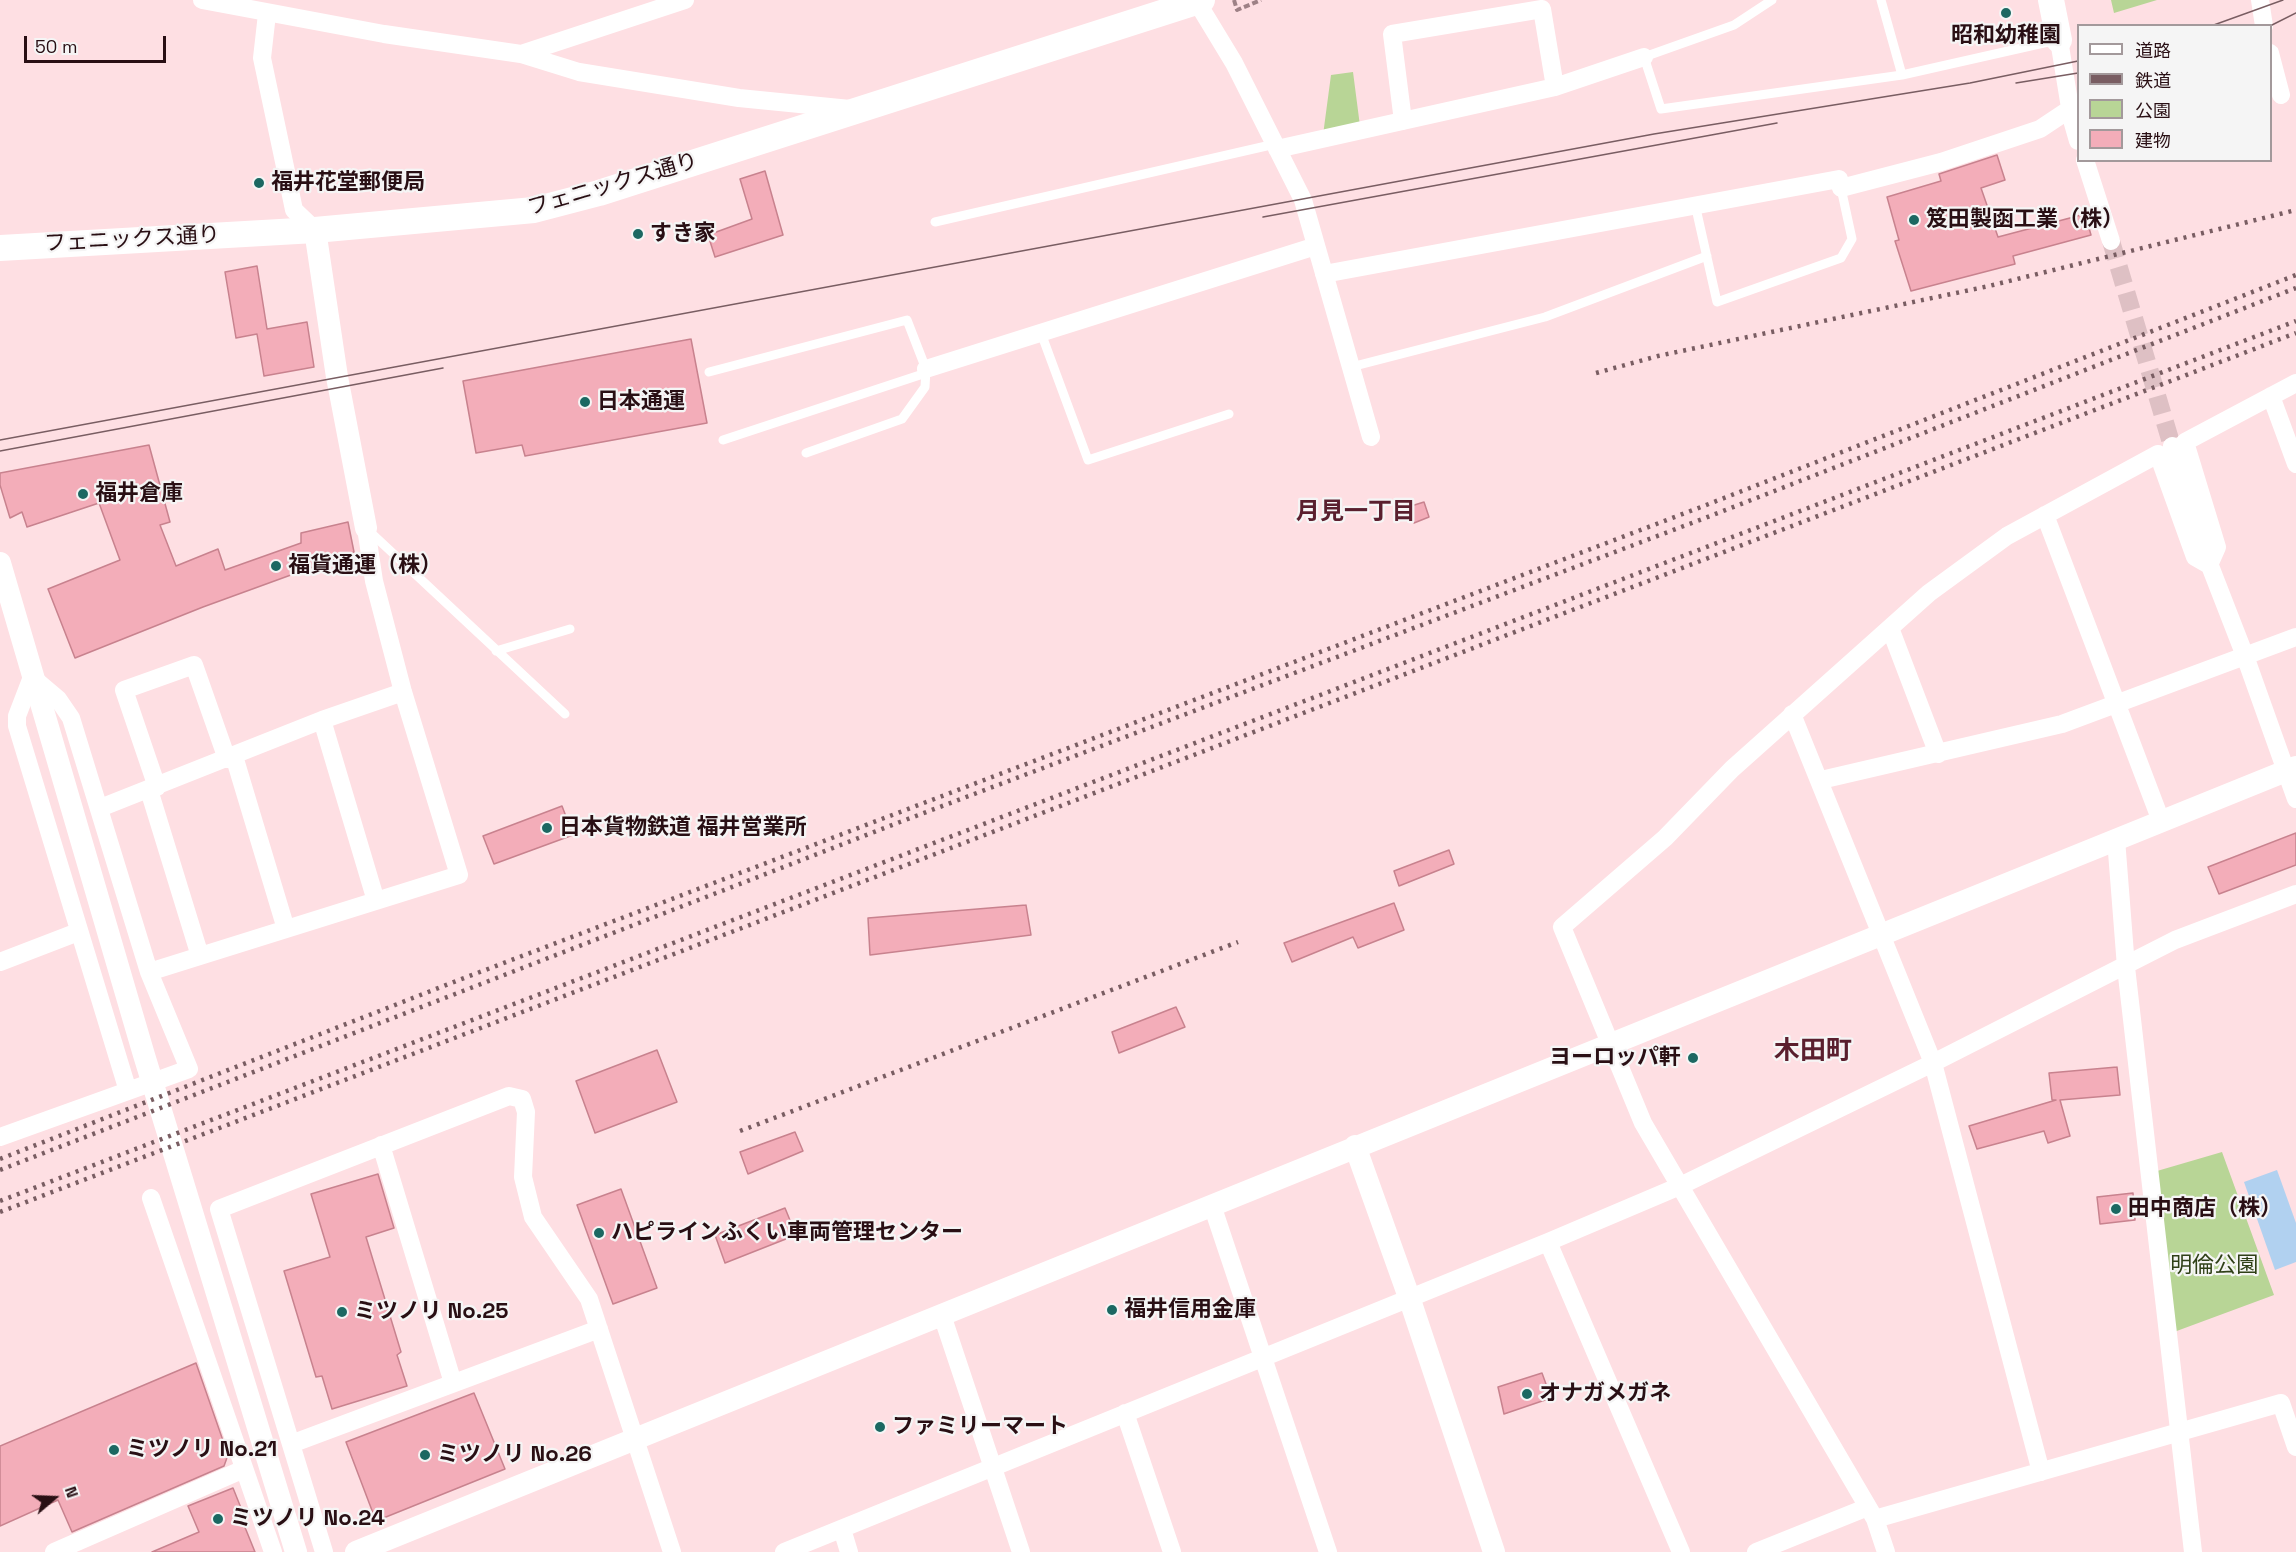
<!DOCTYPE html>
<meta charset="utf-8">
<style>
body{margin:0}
#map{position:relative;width:2296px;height:1552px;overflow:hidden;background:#fedfe3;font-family:"Space Grotesk","Noto Sans JP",sans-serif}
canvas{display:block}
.legend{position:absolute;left:2077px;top:24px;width:195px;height:138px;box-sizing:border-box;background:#f5f5f5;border:2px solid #a3999b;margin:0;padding:8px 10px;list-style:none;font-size:18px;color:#290f14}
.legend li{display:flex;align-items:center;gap:12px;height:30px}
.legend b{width:30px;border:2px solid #a3999b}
.north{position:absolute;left:24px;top:1468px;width:60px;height:60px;-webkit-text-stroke:4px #f5f5f5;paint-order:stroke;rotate:71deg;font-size:16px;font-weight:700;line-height:24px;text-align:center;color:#290f14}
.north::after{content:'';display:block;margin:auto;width:21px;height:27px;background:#290f14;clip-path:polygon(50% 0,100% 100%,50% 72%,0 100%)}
.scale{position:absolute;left:24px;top:36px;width:142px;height:27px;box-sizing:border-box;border:3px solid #290f14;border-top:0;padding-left:8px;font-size:18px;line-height:21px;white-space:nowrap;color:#290f14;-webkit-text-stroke:4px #f5f5f5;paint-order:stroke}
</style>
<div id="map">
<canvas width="2296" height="1552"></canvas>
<ul class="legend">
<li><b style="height:8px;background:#fff"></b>道路</li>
<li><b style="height:8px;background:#795d62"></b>鉄道</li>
<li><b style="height:16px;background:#b8d596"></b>公園</li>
<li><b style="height:16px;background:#f3adb9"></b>建物</li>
</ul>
<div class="north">N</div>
<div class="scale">50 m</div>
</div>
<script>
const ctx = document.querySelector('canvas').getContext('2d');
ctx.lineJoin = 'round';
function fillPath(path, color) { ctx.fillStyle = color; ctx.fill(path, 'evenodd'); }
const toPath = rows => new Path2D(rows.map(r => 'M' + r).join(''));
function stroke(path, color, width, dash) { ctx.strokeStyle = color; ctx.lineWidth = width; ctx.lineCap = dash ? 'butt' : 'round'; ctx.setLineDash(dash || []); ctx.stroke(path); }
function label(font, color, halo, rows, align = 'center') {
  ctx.font = font + ' "Space Grotesk","Noto Sans JP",sans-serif'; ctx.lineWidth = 4.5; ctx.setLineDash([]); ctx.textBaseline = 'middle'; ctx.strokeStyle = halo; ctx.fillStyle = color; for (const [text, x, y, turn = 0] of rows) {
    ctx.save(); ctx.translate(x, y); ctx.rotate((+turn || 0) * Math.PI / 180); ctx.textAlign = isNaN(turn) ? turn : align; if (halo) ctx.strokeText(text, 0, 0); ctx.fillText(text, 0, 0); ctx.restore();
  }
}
fillPath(toPath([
 [2111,0,2157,0,2114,13],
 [1353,72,1360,126,1323,135,1331,75],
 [2222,1152,2274,1295,2174,1332,2157,1171]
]), '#b8d596');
fillPath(toPath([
 [2277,1170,2296,1223,2296,1262,2275,1270,2244,1182]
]), '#b1d1f0');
const building = toPath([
 [1997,155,2005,180,1981,188,1998,237,2085,214,2091,235,2013,256,2015,264,1911,291,1895,241,1899,240,1887,197,1941,181,1939,174,1997,155],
 [765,171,783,235,715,257,708,235,752,219,740,179,765,171],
 [257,266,267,329,307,322,314,367,264,376,257,334,236,338,225,272,257,266],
 [691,339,707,423,525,456,522,445,476,453,463,381,691,339],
 [149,445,170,522,160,525,176,566,218,549,225,570,301,543,301,533,348,522,354,552,203,607,75,658,48,589,120,560,99,503,27,527,22,512,10,518,0,485,0,473,149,445],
 [1424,502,1429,517,1414,523,1408,507,1424,502],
 [562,806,573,835,494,864,483,836,562,806],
 [2296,833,2296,865,2219,894,2208,867,2296,833],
 [1449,850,1454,864,1399,886,1394,871,1449,850],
 [1394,903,1404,930,1358,948,1353,937,1292,962,1284,943,1394,903],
 [1026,905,1031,935,870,955,868,918,1026,905],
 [1176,1007,1185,1027,1119,1053,1112,1032,1176,1007],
 [657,1050,677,1102,595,1133,576,1081,657,1050],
 [2117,1067,2120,1095,2060,1100,2070,1136,2048,1143,2044,1131,1977,1149,1969,1126,2056,1100,2052,1100,2049,1073,2117,1067],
 [795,1132,803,1151,748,1174,740,1152,795,1132],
 [378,1174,394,1228,366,1237,401,1352,397,1355,407,1386,332,1409,322,1376,316,1377,284,1271,330,1257,311,1194,378,1174],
 [621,1189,657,1288,613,1304,577,1205,621,1189],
 [2133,1193,2135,1220,2100,1224,2097,1197,2133,1193],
 [785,1208,796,1235,725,1263,715,1235,785,1208],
 [196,1363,228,1455,224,1466,72,1532,58,1500,0,1526,0,1446,196,1363],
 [1542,1373,1551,1398,1504,1414,1498,1387,1542,1373],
 [474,1393,505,1469,376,1521,346,1442,474,1393],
 [233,1488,245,1518,242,1520,255,1552,152,1552,199,1532,188,1506,233,1488]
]);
fillPath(building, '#f3adb9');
stroke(building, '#c8828e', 1.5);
stroke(toPath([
 [2111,241,2172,446]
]), '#dec0c4', 18, [18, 9]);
stroke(toPath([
 [1234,0,1237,10,1261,0]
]), '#9e8186', 4, [6, 3]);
stroke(toPath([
 [1772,0,1734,25,1644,57,1661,109,1902,75,2057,40],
 [1881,0,1902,75],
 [1695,204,1717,302,1841,258,1852,239,1841,188],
 [935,222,1275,144],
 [1041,333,1088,460,1229,414],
 [1351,367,1545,317,1707,256],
 [709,372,907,320,926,369,925,387,902,419,806,453],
 [723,440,926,373],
 [368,530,565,714],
 [496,651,570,629]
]), '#fff', 9);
stroke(toPath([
 [202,0,384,34,521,54,579,72,739,98,850,109],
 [2260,0,2264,26],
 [1197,2,1234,63,1303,200,1371,437],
 [267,14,262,58,287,176,294,210,315,230],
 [2059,40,2072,120,2078,141],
 [2270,53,2281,95],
 [521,54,685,0],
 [1403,121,1392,34,1542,9,1555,87],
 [1277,149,1555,87,1644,57],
 [2085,160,2111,241],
 [1324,274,1839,179,1841,188,1941,162,2040,129,2070,109,2078,110],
 [926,369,1316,246],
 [2271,396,2296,464],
 [2172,446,2205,553,2245,656,2296,799],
 [2045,515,2161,821],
 [2209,565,2217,547,2185,442,2296,383],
 [1890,628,1938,754],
 [1792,714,1933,1063,2041,1472],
 [322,720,376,901],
 [234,756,286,929],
 [1821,780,2062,724,2296,637],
 [157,787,124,690,194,665,227,759],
 [149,790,200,956],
 [100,808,322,720,403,692],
 [2116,839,2126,967,2193,1552],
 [0,962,78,932],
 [149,972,459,875,403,692,374,581,366,528],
 [0,1137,128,1091,17,726,17,716,32,677,58,699,71,718,149,972,189,1069,128,1091],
 [381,1145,453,1383],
 [151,1198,273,1552],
 [1212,1205,1328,1552],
 [1548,1242,1681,1552],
 [942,1315,1021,1552],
 [1125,1413,1172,1552],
 [291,1444,599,1329],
 [1875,1519,2281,1403,2296,1447],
 [842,1529,849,1552],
 [54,1552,244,1469],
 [324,1552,219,1209,509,1096,522,1099,526,1112,523,1177,533,1217,589,1299,672,1552],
 [784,1552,1548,1242,1680,1186,1933,1063,2175,940,2296,894],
 [1756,1552,1868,1507],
 [1886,1552,1875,1519,1643,1123,1562,927,1665,838,1732,769,1929,593,2007,536,2158,454,2195,557,2209,565]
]), '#fff', 18);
stroke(toPath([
 [315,230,337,377,366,528],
 [0,563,144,1055,296,1552],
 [1355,1146,1409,1297,1494,1552],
 [356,1552,2296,767]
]), '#fff', 22);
stroke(toPath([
 [2051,0,2059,40],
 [0,248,315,230,534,210,599,193,1202,0]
]), '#fff', 26);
stroke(toPath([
 [2211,26,2283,0],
 [2270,26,2296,13],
 [2016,83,2078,73],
 [1263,217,1777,123],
 [0,440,1654,134,1970,83,2078,61],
 [0,451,443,368]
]), '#795d62', 1.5);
stroke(toPath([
 [1596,373,1658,356,1989,286,2296,210],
 [740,1131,1238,942],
 [0,1159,459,980,1701,507,2296,275],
 [0,1170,900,822,1705,518,2296,288],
 [0,1201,2296,321],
 [0,1212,2296,333]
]), '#795d62', 4.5, [3, 6]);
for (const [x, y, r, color] of [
 [2006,13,6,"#1c6862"],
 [259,183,6,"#1c6862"],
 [1914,220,6,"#1c6862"],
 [638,234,6,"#1c6862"],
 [585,402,6,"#1c6862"],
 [83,494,6,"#1c6862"],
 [276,566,6,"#1c6862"],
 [547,828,6,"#1c6862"],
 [1693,1058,6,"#1c6862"],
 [2116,1209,6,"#1c6862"],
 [599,1233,6,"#1c6862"],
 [1112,1310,6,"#1c6862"],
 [342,1312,6,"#1c6862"],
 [1527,1394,6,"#1c6862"],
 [880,1427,6,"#1c6862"],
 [114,1450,6,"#1c6862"],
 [425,1455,6,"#1c6862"],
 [218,1519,6,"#1c6862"]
]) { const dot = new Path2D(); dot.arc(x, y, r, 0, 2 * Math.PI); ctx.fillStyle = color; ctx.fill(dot); stroke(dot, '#f5f5f5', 2); }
label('bold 22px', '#290f14', '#f5f5f5', [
 ["昭和幼稚園",2006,36,"center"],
 ["福井花堂郵便局",271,183],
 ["笈田製函工業（株）",1926,220],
 ["すき家",650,234],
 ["日本通運",597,402],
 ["福井倉庫",95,494],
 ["福貨通運（株）",288,566],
 ["日本貨物鉄道 福井営業所",559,828],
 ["ヨーロッパ軒",1681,1058,"right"],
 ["田中商店（株）",2128,1209],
 ["ハピラインふくい車両管理センター",611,1233],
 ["福井信用金庫",1124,1310],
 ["ミツノリ No.25",354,1312],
 ["オナガメガネ",1539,1394],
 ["ファミリーマート",892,1427],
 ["ミツノリ No.21",126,1450],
 ["ミツノリ No.26",437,1455],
 ["ミツノリ No.24",230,1519]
], 'left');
label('22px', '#290f14', '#f5f5f5', [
 ["フェニックス通り",613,185,-16],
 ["フェニックス通り",132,240,-3]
]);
label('22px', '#2f4017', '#f5f5f5', [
 ["明倫公園",2214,1266]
]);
label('bold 24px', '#5a1f2e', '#f5f5f5', [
 ["月見一丁目",1356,512]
]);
label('bold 26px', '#5a1f2e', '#f5f5f5', [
 ["木田町",1813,1052]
]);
</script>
